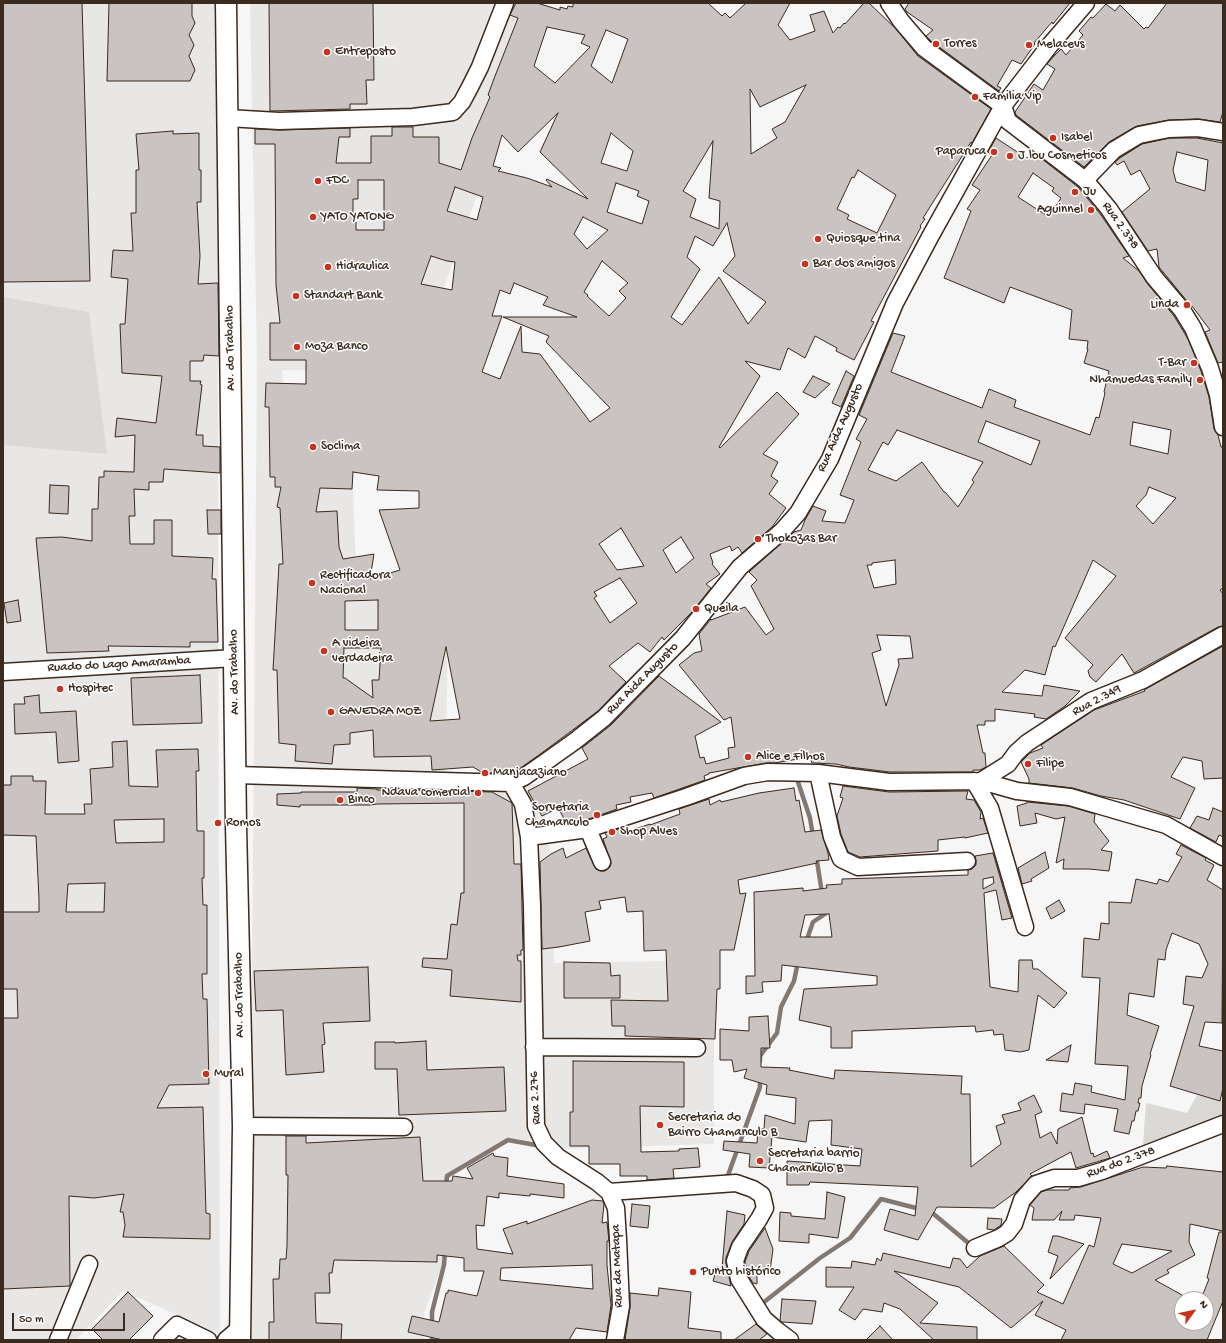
<!DOCTYPE html>
<meta charset="utf-8">
<style>
body{margin:0}
#map{position:relative;width:1226px;height:1343px;overflow:hidden;background:#f7f6f6;font-family:"Gochi Hand",sans-serif}
canvas{display:block}
.frame{position:absolute;inset:0;border:4px solid #3b2a1e;pointer-events:none}
.north{position:absolute;left:1174px;top:1291px;width:40px;height:40px;box-sizing:border-box;background:#fff;border:1px solid #b1aaa5;border-radius:50%;rotate:57deg;font-size:11px;font-weight:700;line-height:16px;text-align:center;color:#3b2a1e}
.north::after{content:'';display:block;margin:auto;width:14px;height:18px;background:#c8321e;clip-path:polygon(50% 0,100% 100%,50% 72%,0 100%)}
.scale{position:absolute;left:12px;top:1313px;width:113px;height:18px;box-sizing:border-box;border:2px solid #3b2a1e;border-top:0;padding-left:5px;font-size:12px;line-height:14px;white-space:nowrap;color:#3b2a1e;-webkit-text-stroke:3px #fff;paint-order:stroke}
</style>
<div id="map">
<canvas width="1226" height="1343"></canvas>
<div class="frame"></div>
<div class="north">N</div>
<div class="scale">50 m</div>
</div>
<script>
const ctx = document.querySelector('canvas').getContext('2d');
ctx.lineJoin = 'round';
function fillPath(path, color) { ctx.fillStyle = color; ctx.fill(path, 'evenodd'); }
const toPath = rows => new Path2D(rows.map(r => 'M' + r).join(''));
function stroke(path, color, width, dash) { ctx.strokeStyle = color; ctx.lineWidth = width; ctx.lineCap = dash ? 'butt' : 'round'; ctx.setLineDash(dash || []); ctx.stroke(path); }
function label(font, color, halo, rows, align = 'center') {
  ctx.font = font + ' "Gochi Hand",sans-serif'; ctx.lineWidth = 3; ctx.setLineDash([]); ctx.textBaseline = 'middle'; ctx.strokeStyle = halo; ctx.fillStyle = color; for (const [text, x, y, turn = 0] of rows) {
    ctx.save(); ctx.translate(x, y); ctx.rotate((+turn || 0) * Math.PI / 180); ctx.textAlign = isNaN(turn) ? turn : align; if (halo) ctx.strokeText(text, 0, 0); ctx.fillText(text, 0, 0); ctx.restore();
  }
}
fillPath(toPath([
 [3,3,217,3,220,1334,123,1291,76,1340,3,1340],
 [250,3,546,3,414,371,282,370,285,428,351,431,356,569,364,601,448,603,446,771,539,785,548,829,553,897,554,963,714,960,714,1144,562,1149,507,1138,445,1175,443,1264,424,1313,425,1340,246,1340,252,968,257,361]
]), '#e9e7e6');
fillPath(toPath([
 [3,297,89,312,107,454,3,445],
 [1197,1095,1223,1101,1223,1116,1143,1145,1146,1103,1187,1113]
]), '#dbd9d6');
stroke(toPath([
 [796,776,810,818,813,836],
 [816,855,822,893],
 [806,942,813,922,825,914,824,909],
 [760,1061,760,1056,777,1033,781,1007,794,981,798,962],
 [727,1178,760,1087,760,1078],
 [446,1186,447,1176,508,1140,541,1146],
 [930,1211,972,1246,974,1245],
 [759,1306,820,1258,850,1238,881,1199,920,1209],
 [432,1340,432,1312,444,1265,445,1251]
]), '#847972', 4.5);
const building = toPath([
 [3,3,82,3,90,281,3,282,3,3],
 [109,3,192,3,192,16,195,23,189,35,194,45,189,56,195,70,190,81,107,81,109,3],
 [269,3,373,3,374,80,366,80,367,104,350,104,350,109,270,111,269,3],
 [516,3,537,3,560,10,560,7,567,9,568,6,573,7,573,3,708,3,722,16,725,13,730,18,746,3,790,3,778,25,790,40,815,31,810,15,824,11,833,33,838,27,840,28,844,23,845,24,864,3,869,3,896,29,918,56,991,109,972,143,971,142,923,218,925,219,920,226,921,227,871,321,874,322,854,360,836,351,837,348,815,336,805,358,788,348,780,370,745,361,760,376,719,447,720,448,777,392,799,414,763,454,778,462,771,476,772,477,778,481,769,494,786,508,772,527,742,553,738,547,732,551,730,546,710,554,713,563,712,564,720,574,706,584,711,588,692,612,664,640,662,637,650,652,638,643,609,666,626,682,598,711,539,755,519,769,509,773,483,773,473,767,432,770,431,756,374,757,373,730,350,733,350,744,334,745,332,764,295,761,296,745,279,743,277,670,273,670,279,564,283,564,280,508,277,507,281,487,275,487,275,477,270,477,269,407,265,407,266,383,306,384,306,360,270,360,270,323,280,323,276,285,275,144,255,144,255,129,279,130,350,128,350,137,339,137,336,163,371,163,371,136,392,136,392,127,413,127,413,137,439,137,439,163,461,170,472,138,490,97,488,95,495,76,518,18,510,15,516,3],
 [547,27,585,35,581,43,590,47,555,83,534,66,547,27],
 [606,30,628,39,612,83,591,66,606,30],
 [806,85,785,122,772,129,777,138,751,154,750,89,760,107,806,85],
 [558,113,540,152,588,199,547,179,546,180,552,187,527,178,498,171,501,168,493,166,502,135,518,152,558,113],
 [611,133,633,151,627,171,601,163,611,133],
 [713,141,709,198,720,201,719,229,690,217,696,199,683,191,713,141],
 [858,170,896,195,877,233,847,219,849,215,837,209,852,177,854,178,858,170],
 [358,180,384,180,384,230,356,230,356,222,353,223,353,199,358,199,358,180],
 [616,183,639,191,637,196,649,201,642,224,607,212,616,183],
 [455,187,483,197,477,220,447,211,455,187],
 [583,217,608,230,587,249,574,234,583,217],
 [727,223,735,256,723,271,766,302,748,324,719,277,682,325,671,317,700,269,687,257,695,236,713,246,727,223],
 [431,256,447,261,455,262,452,290,421,284,431,256],
 [602,261,628,283,619,291,626,298,609,316,587,296,588,295,584,292,602,261],
 [514,283,548,297,543,305,577,317,503,317,549,336,546,342,610,408,590,422,540,354,522,352,521,326,500,379,482,372,502,316,492,316,500,290,510,294,514,283],
 [353,472,379,476,377,490,419,491,419,508,379,510,400,570,370,579,374,554,343,559,339,547,337,511,316,512,320,488,352,489,353,472],
 [621,528,644,566,617,570,599,544,621,528],
 [681,537,694,558,676,573,663,550,681,537],
 [620,578,637,603,610,623,594,598,597,596,594,592,620,578],
 [378,600,378,630,345,630,345,601,378,600],
 [446,647,460,719,430,721,446,647],
 [344,648,381,648,379,680,372,680,373,698,345,678,343,678,344,648],
 [909,3,1070,3,1053,24,1052,22,1034,43,1035,44,1021,64,1012,60,997,86,1001,88,999,91,931,41,926,36,933,30,907,12,905,9,909,3],
 [1167,3,1223,3,1223,112,1220,122,1198,119,1169,120,1137,126,1109,142,1084,167,1016,115,1015,112,1034,84,1043,90,1055,69,1047,64,1054,56,1061,49,1066,55,1083,35,1079,31,1091,17,1093,18,1106,4,1115,11,1120,5,1144,29,1146,27,1148,28,1167,3],
 [173,131,173,134,199,133,199,170,201,170,201,202,197,202,200,256,198,284,218,283,219,356,204,355,203,361,190,361,190,381,201,381,200,384,202,385,196,435,203,435,203,446,220,447,220,473,164,469,163,482,149,482,149,490,134,489,135,516,129,516,130,544,154,544,154,520,172,520,172,556,213,558,212,579,216,579,218,642,190,642,190,647,108,646,109,651,47,653,36,538,62,537,92,541,92,509,98,509,99,477,104,477,104,471,134,472,135,435,115,437,117,418,156,423,162,376,122,373,120,324,125,324,128,279,111,277,113,250,133,251,131,213,136,213,136,170,139,170,136,134,173,131],
 [996,138,1028,159,1033,152,1078,187,1101,215,1129,256,1123,258,1139,271,1147,283,1174,316,1188,339,1201,371,1209,397,1214,429,1218,435,1221,447,1223,447,1223,588,1220,590,1223,594,1223,626,1218,627,1134,673,1122,654,1096,682,1090,677,1088,671,1093,665,1065,638,1116,576,1093,560,1055,647,1053,646,1045,675,1025,670,1002,692,1042,696,1044,685,1080,691,1065,706,1046,719,1034,717,1035,714,995,709,995,721,985,721,985,725,977,725,983,753,985,753,986,767,980,770,973,770,973,772,890,772,849,767,836,764,812,763,810,757,774,763,766,763,709,773,709,774,704,776,705,780,654,798,652,793,630,797,631,802,616,805,617,809,586,820,566,822,558,808,542,816,528,791,588,759,582,748,611,725,659,676,721,722,695,736,700,758,704,757,706,764,729,758,728,748,735,747,731,717,724,720,679,665,694,653,702,651,699,634,711,619,711,620,745,607,766,635,774,629,751,586,757,580,749,572,794,532,801,530,805,520,813,506,826,511,822,521,845,523,854,500,840,495,861,442,856,439,867,419,859,415,893,333,905,336,891,372,982,408,989,389,1016,400,1014,407,1090,435,1096,417,1099,418,1105,393,1104,392,1109,371,1084,363,1088,349,1087,349,1088,341,1069,339,1072,310,1010,287,1004,303,944,278,971,211,967,209,980,190,972,185,992,155,988,152,996,138],
 [1033,173,1054,188,1052,191,1061,198,1049,217,1018,197,1033,173],
 [986,421,1040,441,1031,465,978,442,986,421],
 [1133,422,1171,430,1168,454,1130,445,1133,422],
 [897,430,983,462,972,480,974,482,958,507,945,492,944,492,922,462,896,481,868,470,883,442,888,445,897,430],
 [1149,487,1176,498,1153,524,1136,506,1146,495,1149,487],
 [895,560,896,584,874,588,867,565,872,565,872,563,895,560],
 [877,635,910,636,913,658,898,659,899,665,886,706,872,653,881,650,877,635],
 [1170,138,1197,138,1223,143,1223,362,1218,363,1205,332,1210,330,1192,306,1191,306,1159,267,1157,249,1148,251,1122,212,1150,189,1140,170,1131,175,1124,161,1117,165,1115,162,1120,158,1142,144,1170,138],
 [1177,152,1208,160,1205,191,1176,182,1173,170,1177,152],
 [846,371,854,376,841,407,832,403,846,371],
 [813,376,830,384,815,398,803,392,813,376],
 [50,485,69,486,68,514,49,513,50,485],
 [207,510,221,510,221,534,208,534,207,510],
 [18,600,21,621,7,623,4,603,18,600],
 [1223,646,1223,778,1204,779,1202,761,1183,757,1171,777,1195,788,1180,819,1124,800,1101,796,1073,788,1029,783,1029,779,1021,762,1030,753,1043,748,1041,745,1094,710,1145,691,1144,690,1223,646],
 [200,675,202,723,133,725,131,678,200,675],
 [39,695,40,713,76,711,79,761,58,763,56,732,15,734,14,704,25,704,24,697,39,695],
 [127,741,129,786,158,787,156,750,198,749,199,771,196,771,197,831,204,831,204,878,202,878,203,905,207,905,207,974,202,974,203,999,207,999,209,1084,169,1085,157,1108,203,1107,206,1213,210,1214,210,1239,123,1237,125,1225,123,1212,120,1212,124,1194,94,1198,69,1196,70,1286,3,1289,3,1018,18,1018,17,989,3,989,3,912,39,912,39,899,36,836,3,835,3,785,11,785,11,776,33,776,33,781,46,781,45,814,85,814,84,804,92,804,90,769,113,767,112,742,127,741],
 [164,819,164,842,116,843,114,820,164,819],
 [105,883,104,912,66,912,68,884,105,883],
 [843,786,889,792,968,791,966,799,974,800,981,812,980,819,983,818,988,833,965,838,965,837,938,840,938,851,860,857,848,852,841,834,837,816,843,798,840,797,843,786],
 [357,788,377,789,377,790,418,790,492,792,512,803,514,864,521,864,523,950,521,950,521,955,517,955,518,961,521,961,521,1002,450,996,452,970,422,967,423,958,447,959,451,924,457,925,461,893,464,893,464,803,377,804,370,805,300,805,300,807,277,805,277,794,301,793,301,792,357,792,357,788],
 [794,788,796,801,799,800,805,832,821,830,828,853,829,860,816,861,817,863,738,880,740,894,746,893,734,950,720,950,720,989,717,989,715,1039,625,1036,625,1026,612,1026,611,1000,668,1001,666,950,644,951,643,911,627,912,625,897,599,901,601,909,585,912,590,941,559,947,542,949,540,862,551,854,563,848,566,858,586,848,596,869,600,871,605,871,610,867,611,863,603,839,607,837,605,833,622,828,623,833,650,824,650,825,680,814,679,809,709,799,710,805,720,800,721,802,759,793,794,788],
 [1027,802,1068,806,1095,814,1094,822,1109,841,1101,850,1112,852,1109,871,1089,869,1063,869,1064,859,1056,863,1065,817,1056,819,1035,813,1037,823,1020,826,1017,806,1027,803,1027,802],
 [1213,808,1223,812,1223,837,1219,835,1216,842,1190,828,1197,816,1209,820,1213,808],
 [1181,845,1206,858,1205,860,1214,865,1207,880,1223,890,1222,1023,1205,1022,1199,1046,1223,1051,1223,1088,1220,1101,1170,1086,1194,1006,1183,1004,1186,976,1202,978,1208,964,1199,944,1172,933,1166,950,1165,960,1158,959,1154,997,1129,993,1127,1015,1159,1026,1150,1054,1151,1055,1142,1086,1141,1098,1139,1098,1138,1103,1140,1103,1138,1111,1136,1111,1134,1121,1132,1121,1129,1134,1114,1131,1118,1109,1085,1104,1084,1114,1060,1111,1062,1093,1073,1095,1075,1083,1092,1086,1091,1092,1125,1100,1128,1066,1095,1064,1100,978,1082,977,1084,938,1099,940,1101,923,1109,924,1109,902,1131,903,1136,879,1157,884,1159,879,1168,882,1182,857,1176,854,1181,845],
 [1045,852,1049,868,1031,879,1032,881,1022,884,1018,868,1045,852],
 [993,853,1012,918,1002,920,996,890,984,893,990,987,1018,992,1019,960,1032,960,1033,969,1038,969,1067,993,1054,1008,1038,995,1029,1050,1020,1052,1005,1050,1003,1034,994,1035,993,1030,976,1032,975,1026,852,1031,852,1048,831,1048,831,1027,799,1020,804,989,877,985,877,976,782,965,781,981,762,982,763,992,746,994,746,976,755,976,754,892,803,888,803,891,827,888,826,885,842,884,842,879,968,875,968,870,972,869,976,865,976,860,975,856,993,853],
 [993,877,994,883,983,889,983,879,993,877],
 [829,914,832,937,800,937,805,915,829,914],
 [1059,900,1065,911,1051,919,1046,908,1059,900],
 [564,962,610,963,611,976,620,975,620,998,564,998,564,962],
 [368,967,370,1021,323,1023,325,1044,322,1045,324,1072,286,1075,283,1010,256,1011,254,971,368,967],
 [768,1016,770,1048,761,1048,761,1067,790,1068,789,1070,834,1079,835,1070,962,1076,961,1094,970,1094,971,1167,1001,1144,996,1126,1005,1123,1002,1115,1021,1110,1018,1103,1034,1095,1042,1112,1035,1115,1040,1138,1051,1132,1057,1144,1058,1129,1082,1117,1091,1154,1093,1153,1094,1157,1107,1151,1110,1158,1076,1168,1071,1152,1030,1174,1032,1176,1016,1192,994,1208,937,1207,918,1240,884,1230,890,1209,915,1216,918,1187,810,1182,809,1185,787,1185,787,1161,860,1166,862,1149,831,1145,832,1120,809,1121,806,1142,772,1137,769,1168,749,1167,750,1154,723,1150,724,1141,757,1143,758,1129,764,1129,765,1115,795,1124,796,1098,766,1094,767,1085,744,1078,747,1069,734,1072,732,1060,720,1060,720,1029,749,1031,749,1017,768,1016],
 [426,1041,427,1070,504,1067,506,1111,399,1115,397,1069,375,1069,375,1042,395,1042,395,1043,426,1041],
 [1071,1045,1068,1062,1046,1060,1071,1045],
 [573,1061,684,1062,684,1107,640,1106,641,1152,679,1151,679,1149,698,1148,700,1167,673,1169,674,1178,647,1180,647,1176,620,1176,620,1164,589,1164,589,1146,570,1146,570,1112,573,1112,573,1061],
 [286,1136,306,1136,306,1143,420,1137,423,1181,452,1181,453,1176,473,1179,467,1168,493,1153,494,1156,508,1158,507,1176,564,1184,564,1198,530,1194,530,1196,499,1193,499,1198,487,1196,484,1226,476,1225,477,1249,513,1254,503,1229,527,1221,527,1224,592,1200,603,1201,604,1205,602,1223,607,1222,609,1241,607,1241,607,1265,611,1305,607,1332,576,1328,569,1340,443,1340,408,1332,412,1316,439,1322,446,1293,448,1293,448,1290,477,1296,484,1271,464,1271,464,1258,437,1255,437,1262,334,1260,332,1273,329,1273,330,1293,315,1293,316,1323,342,1324,341,1340,269,1340,269,1322,274,1322,273,1279,279,1279,280,1259,286,1259,287,1246,288,1175,286,1175,286,1136],
 [592,1265,593,1289,500,1280,501,1268,592,1265],
 [1167,1166,1223,1172,1223,1231,1190,1224,1189,1242,1195,1255,1167,1270,1169,1273,1155,1280,1182,1295,1182,1323,1206,1323,1206,1299,1201,1299,1209,1279,1207,1278,1219,1232,1223,1232,1223,1301,1207,1340,1061,1340,1066,1330,1035,1315,1043,1301,1011,1328,959,1287,894,1271,938,1303,920,1323,977,1327,977,1340,934,1340,900,1309,884,1303,882,1312,863,1309,855,1320,839,1310,854,1287,826,1287,826,1267,851,1268,852,1261,875,1265,877,1258,881,1261,883,1253,950,1268,953,1258,960,1259,967,1268,980,1256,1004,1246,1044,1285,1037,1292,1063,1304,1089,1245,1094,1247,1101,1218,1075,1215,1074,1220,1059,1220,1062,1211,1054,1220,1032,1220,1034,1208,1030,1205,1041,1192,1047,1190,1069,1190,1070,1188,1081,1187,1143,1167,1166,1168,1167,1166],
 [1122,1244,1137,1246,1172,1251,1132,1273,1113,1264,1122,1244],
 [827,1192,845,1197,838,1238,809,1234,809,1243,779,1241,780,1212,791,1213,791,1216,825,1219,827,1192],
 [632,1204,650,1206,648,1228,630,1226,632,1204],
 [727,1211,745,1215,744,1224,732,1242,726,1258,726,1263,731,1286,713,1281,717,1267,722,1268,727,1211],
 [988,1218,1002,1219,1001,1225,994,1230,987,1229,988,1218],
 [765,1228,773,1249,770,1271,757,1270,757,1284,753,1283,748,1275,745,1262,749,1251,765,1228],
 [1053,1236,1058,1236,1084,1244,1050,1279,1058,1256,1048,1252,1053,1236],
 [659,1288,691,1292,688,1328,721,1332,721,1340,625,1340,630,1307,630,1293,658,1296,659,1288],
 [128,1292,153,1316,129,1340,103,1340,92,1329,128,1292],
 [782,1299,816,1301,812,1324,782,1322,780,1321,782,1299],
 [756,1324,767,1334,759,1340,734,1340,756,1324],
 [880,1326,893,1340,866,1340,880,1326]
]);
fillPath(building, '#c9c3c1');
stroke(building, '#3b2a1e', 1);
const minor = toPath([
 [889,3,901,21,924,48,1003,106,1008,121,1085,180,1109,209,1154,277,1182,310,1193,328,1210,368,1218,395,1223,427],
 [227,118,279,121,413,117,453,112,462,102,470,87,480,67,505,3],
 [1085,180,1114,150,1139,135,1169,129,1198,128,1223,132],
 [3,672,235,658],
 [818,773,832,837,841,859,858,867,967,861],
 [236,775,511,783,523,804,529,837,532,906,536,1126,544,1143,558,1157,597,1182,609,1192,736,1183,753,1189,762,1195,765,1208,759,1219,740,1247,735,1261,739,1279,764,1319,778,1331,790,1340],
 [974,781,990,808,1025,927],
 [981,781,1008,764,1016,753,1027,743,1091,701,1143,680,1223,635],
 [511,783,524,777,544,763,575,741,604,718,683,638,740,567,782,531,798,513,830,459,895,303,930,237,1003,106,1050,45,1086,3],
 [588,829,602,862],
 [529,837,588,829,686,797,744,776,768,772,818,773,889,782,981,781,1017,791,1070,797,1166,825,1223,857],
 [534,1047,697,1048],
 [243,1126,404,1127],
 [609,1192,616,1208,618,1239,621,1306,615,1340],
 [975,1248,999,1238,1007,1233,1014,1224,1022,1200,1036,1184,1054,1178,1078,1178,1102,1171,1223,1124],
 [58,1340,89,1264],
 [162,1340,177,1325,208,1340],
 [226,1340,240,1328]
]);
const major = toPath([
 [226,3,236,826,243,1126,240,1340]
]);
stroke(minor, '#3b2a1e', 19);
stroke(major, '#3b2a1e', 23);
stroke(minor, '#fff', 16);
stroke(major, '#fff', 20);
for (const [x, y, r, color] of [
 [936,44,4,"#c8321e"],
 [1029,45,4,"#c8321e"],
 [327,52,4,"#c8321e"],
 [975,97,4,"#c8321e"],
 [1053,138,4,"#c8321e"],
 [994,152,4,"#c8321e"],
 [1010,156,4,"#c8321e"],
 [318,181,4,"#c8321e"],
 [1075,192,4,"#c8321e"],
 [1091,210,4,"#c8321e"],
 [313,217,4,"#c8321e"],
 [818,239,4,"#c8321e"],
 [805,264,4,"#c8321e"],
 [328,267,4,"#c8321e"],
 [296,296,4,"#c8321e"],
 [1187,305,4,"#c8321e"],
 [297,347,4,"#c8321e"],
 [1194,363,4,"#c8321e"],
 [1200,380,4,"#c8321e"],
 [313,447,4,"#c8321e"],
 [758,539,4,"#c8321e"],
 [312,583,4,"#c8321e"],
 [696,609,4,"#c8321e"],
 [324,651,4,"#c8321e"],
 [60,689,4,"#c8321e"],
 [331,712,4,"#c8321e"],
 [748,757,4,"#c8321e"],
 [1028,764,4,"#c8321e"],
 [485,773,4,"#c8321e"],
 [478,793,4,"#c8321e"],
 [340,800,4,"#c8321e"],
 [597,815,4,"#c8321e"],
 [218,823,4,"#c8321e"],
 [612,832,4,"#c8321e"],
 [206,1074,4,"#c8321e"],
 [660,1125,4,"#c8321e"],
 [760,1161,4,"#c8321e"],
 [693,1272,4,"#c8321e"]
]) { const dot = new Path2D(); dot.arc(x, y, r, 0, 2 * Math.PI); ctx.fillStyle = color; ctx.fill(dot); stroke(dot, '#fff', 1.5); }
label('13px', '#3b2a1e', '#fff', [
 ["Torres",944,44],
 ["Melacevs",1037,45],
 ["Entreposto",335,52],
 ["Familia Vip",983,97],
 ["Isabel",1061,138],
 ["Paparuca",986,152,"right"],
 ["J.lou Cosmeticos",1018,156],
 ["FDC",326,181],
 ["Ju",1083,192],
 ["Aguinnel",1083,210,"right"],
 ["YATO YATONG",321,217],
 ["Quiosque tina",826,239],
 ["Bar dos amigos",813,264],
 ["Hidraulica",336,267],
 ["Standart Bank",304,296],
 ["Linda",1179,305,"right"],
 ["Moza Banco",305,347],
 ["T-Bar",1186,363,"right"],
 ["Nhamuedas Family",1192,380,"right"],
 ["Soclima",321,447],
 ["Thokozas Bar",766,539],
 ["Rectificadora",320,576],
 ["Nacional",320,591],
 ["Queila",704,609],
 ["A videira",332,644],
 ["verdadeira",332,659],
 ["Hospitec",68,689],
 ["GAVEDRA MOZ",339,712],
 ["Alice e Filhos",756,757],
 ["Filipe",1036,764],
 ["Manjacaziano",493,773],
 ["Ndava comercial",470,793,"right"],
 ["Binco",348,800],
 ["Sorvetaria",589,808,"right"],
 ["Chamanculo",589,823,"right"],
 ["Romos",226,823],
 ["Shop Alves",620,832],
 ["Mural",214,1074],
 ["Secretaria do",668,1118],
 ["Bairro Chamanculo B",668,1133],
 ["Secretaria barrio",768,1154],
 ["Chamankulo B",768,1169],
 ["Punto histórico",701,1272]
], 'left');
label('13px', '#3b2a1e', '#fff', [
 ["Rua 2.378",1120,226,55],
 ["Av. do Trabalho",231,348,-91],
 ["Rua Aida Augusto",841,428,-66],
 ["Ruado do Lago Amaramba",119,665,-3],
 ["Av. do Trabalho",235,672,-91],
 ["Rua Aida Augusto",643,679,-45],
 ["Rua 2.349",1097,701,-28],
 ["Av. do Trabalho",240,995,-91],
 ["Rua 2.276",536,1098,-93],
 ["Rua do 2.378",1121,1163,-20],
 ["Rua da Matapa",618,1266,-92]
]);
</script>
